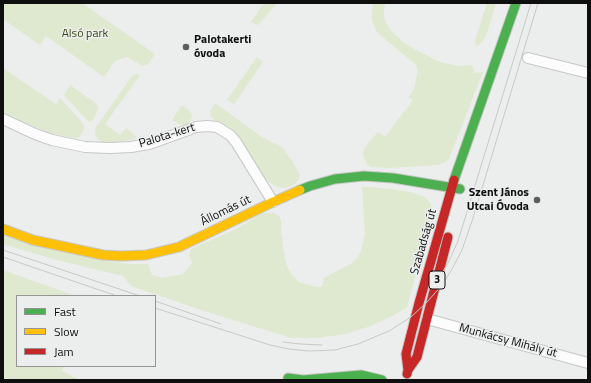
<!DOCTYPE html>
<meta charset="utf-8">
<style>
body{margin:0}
#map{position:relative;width:591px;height:383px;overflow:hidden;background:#eceded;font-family:"Titillium Web",sans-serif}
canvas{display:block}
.frame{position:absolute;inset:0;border:4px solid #0f0f10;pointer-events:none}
.legend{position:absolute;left:16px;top:295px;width:140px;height:72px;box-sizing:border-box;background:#eceded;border:1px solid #949495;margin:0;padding:5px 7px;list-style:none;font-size:12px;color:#0f0f10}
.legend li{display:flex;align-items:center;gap:8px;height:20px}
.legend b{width:20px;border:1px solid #949495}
</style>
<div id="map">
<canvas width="591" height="383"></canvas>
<div class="frame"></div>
<ul class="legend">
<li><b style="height:5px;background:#4caf50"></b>Fast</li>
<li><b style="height:5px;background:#ffc107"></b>Slow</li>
<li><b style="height:5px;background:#c62828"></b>Jam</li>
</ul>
</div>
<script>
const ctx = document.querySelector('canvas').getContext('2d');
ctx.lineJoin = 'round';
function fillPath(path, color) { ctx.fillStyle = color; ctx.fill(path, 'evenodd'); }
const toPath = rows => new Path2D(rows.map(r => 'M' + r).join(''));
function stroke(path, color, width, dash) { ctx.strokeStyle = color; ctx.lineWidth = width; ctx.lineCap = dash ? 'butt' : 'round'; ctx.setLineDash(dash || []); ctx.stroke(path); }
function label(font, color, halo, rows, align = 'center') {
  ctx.font = font + ' "Titillium Web",sans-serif'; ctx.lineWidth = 3; ctx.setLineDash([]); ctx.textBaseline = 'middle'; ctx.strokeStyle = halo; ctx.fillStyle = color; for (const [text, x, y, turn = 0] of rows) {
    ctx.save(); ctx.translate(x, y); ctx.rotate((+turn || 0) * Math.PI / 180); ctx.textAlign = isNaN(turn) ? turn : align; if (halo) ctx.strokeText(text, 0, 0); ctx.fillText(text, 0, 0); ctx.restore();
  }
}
fillPath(toPath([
 [3,3,82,3,155,54,147,65,142,66,134,61,127,57,115,61,104,77,46,36,40,45,3,19],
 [264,3,277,3,258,25,251,22],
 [373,3,385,3,384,11,384,17,386,23,391,31,403,42,413,48,437,61,457,66,471,65,473,67,475,73,483,72,449,159,445,162,438,165,391,168,371,167,367,164,364,158,363,153,365,147,369,142,378,132,385,137,413,100,409,97,414,89,417,74,417,67,414,63,386,40,377,32,372,21,372,11],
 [487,3,496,3,486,36,479,45,476,47,475,41],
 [257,57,263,62,234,104,227,100],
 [3,68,56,104,60,98,82,122,84,127,83,131,81,135,77,138,73,138,50,133,17,119,3,112],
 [136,74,140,75,105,124,120,135,126,128,136,136,136,139,117,142,103,142,100,141,95,135,95,132,96,127,133,75],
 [70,85,97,104,98,108,93,120,90,122,86,119,64,95],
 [215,103,259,135,269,141,279,145,284,149,297,169,300,176,299,179,294,185,289,187,283,188,275,186,267,180,263,175,239,137,234,131,228,126,216,121,211,117,210,111],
 [182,105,187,109,192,114,191,120,189,123,186,125,179,124,172,120],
 [362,187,368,187,390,189,410,192,425,197,431,204,431,215,429,225,407,307,394,315,371,326,346,334,317,338,291,338,201,310,131,286,123,276,53,259,3,244,3,234,113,262,130,264,148,264,152,275,162,278,183,274,192,263,189,256,191,249,234,230,261,214,266,213,273,213,279,216,281,221,281,232,285,260,288,268,292,275,299,282,316,287,322,287,324,278,352,263,358,257,361,251,365,235],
 [3,270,76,296,17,296,17,366,64,366,62,371,80,380,3,380]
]), '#dfe9d0');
const street = toPath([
 [528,58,588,73],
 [3,119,35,134,52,140,85,147,110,148,131,147,149,144,196,127,207,126,217,127,230,135,236,142,273,202],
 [427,319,511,342,588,363]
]);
const fast = toPath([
 [454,180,516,3],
 [300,190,310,186,335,179,364,176,393,178,460,189],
 [288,378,303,380,361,375,382,380]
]);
const slow = toPath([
 [3,229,33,240,103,255,121,256,146,255,179,247,273,202,300,190]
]);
const jam = toPath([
 [408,370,406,354,419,303,454,180],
 [407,374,408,370,417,357,448,237]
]);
stroke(street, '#c7c7c7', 12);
stroke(fast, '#c7c7c7', 11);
stroke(slow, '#c7c7c7', 11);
stroke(jam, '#c7c7c7', 11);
stroke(street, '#fcfcfc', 10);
stroke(fast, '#4caf50', 9);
stroke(slow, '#ffc107', 9);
stroke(jam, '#c62828', 9);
stroke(toPath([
 [3,250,140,296],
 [3,257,117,296],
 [434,286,448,263,458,241,531,3],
 [155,301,221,324],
 [155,308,270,345,289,349,309,351,335,350,358,344,389,331,411,317,427,302,443,284,453,267,462,250,473,218,538,3],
 [283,342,300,344,322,345]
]), '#c7c8c8', 1);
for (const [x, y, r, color] of [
 [186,47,4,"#5c5d5d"],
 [537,200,4,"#5c5d5d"]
]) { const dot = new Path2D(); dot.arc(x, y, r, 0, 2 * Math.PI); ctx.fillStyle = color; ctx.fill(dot); stroke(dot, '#eceded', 1.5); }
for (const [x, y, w] of [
 [437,280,16]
]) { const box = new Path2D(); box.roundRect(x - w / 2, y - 9, w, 18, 3); ctx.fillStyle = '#eceded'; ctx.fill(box); stroke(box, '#0f0f10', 1); }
label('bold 11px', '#0f0f10', null, [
 ["3",437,280]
]);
label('12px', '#3a4a12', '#eceded', [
 ["Alsó park",85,34]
]);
label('bold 12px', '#0f0f10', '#eceded', [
 ["Palotakerti",194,40],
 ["óvoda",194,54],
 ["Szent János",529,193,"right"],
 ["Utcai Óvoda",529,207,"right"]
], 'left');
label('12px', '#0f0f10', '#eceded', [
 ["Palota-kert",167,136,-17],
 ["Állomás út",226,211,-26],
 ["Szabadság út",424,242,-74],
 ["Munkácsy Mihály út",508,341,15]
]);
</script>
